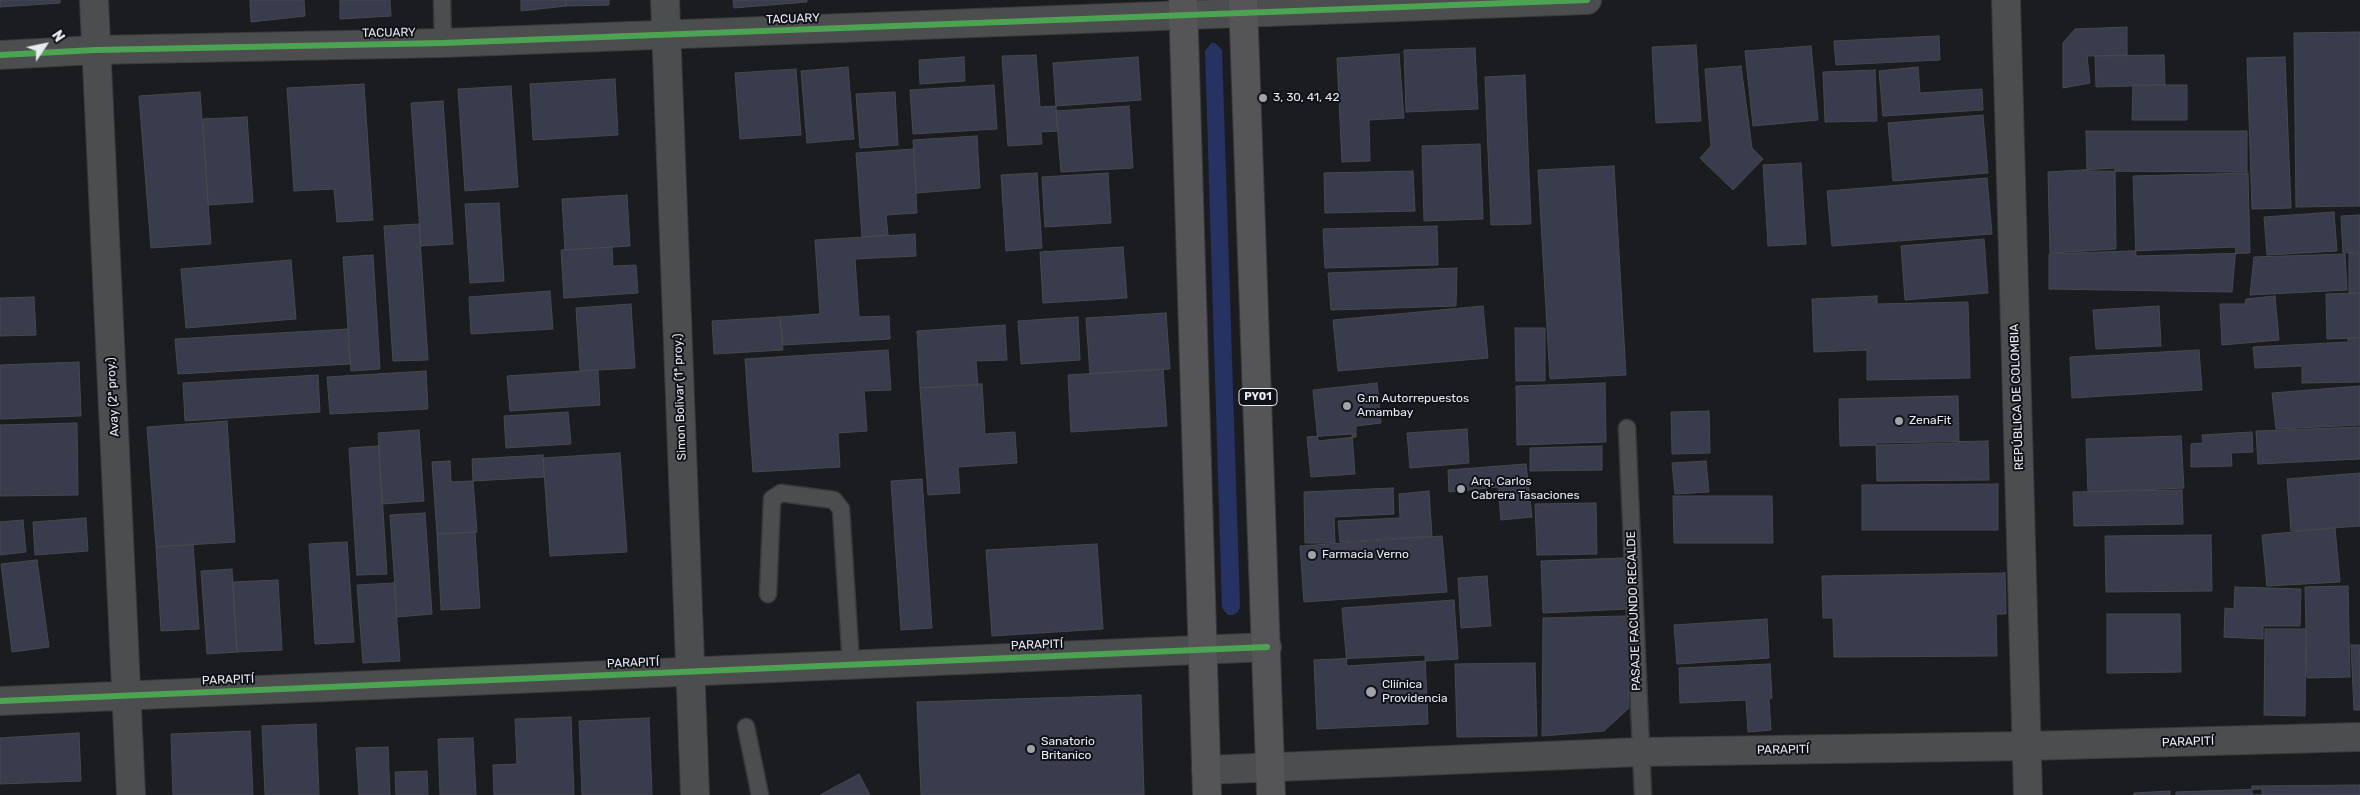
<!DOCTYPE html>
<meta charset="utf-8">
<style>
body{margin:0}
#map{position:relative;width:2360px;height:795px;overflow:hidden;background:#1a1c20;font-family:Rubik,sans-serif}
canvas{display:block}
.north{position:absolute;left:20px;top:20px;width:50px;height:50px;-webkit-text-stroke:4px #0f1218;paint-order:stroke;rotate:56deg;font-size:14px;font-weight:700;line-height:20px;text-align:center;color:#e9ebf0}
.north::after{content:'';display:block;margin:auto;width:18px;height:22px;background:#e9ebf0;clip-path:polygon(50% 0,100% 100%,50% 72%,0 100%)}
</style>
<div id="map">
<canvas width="2360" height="795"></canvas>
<div class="north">N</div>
</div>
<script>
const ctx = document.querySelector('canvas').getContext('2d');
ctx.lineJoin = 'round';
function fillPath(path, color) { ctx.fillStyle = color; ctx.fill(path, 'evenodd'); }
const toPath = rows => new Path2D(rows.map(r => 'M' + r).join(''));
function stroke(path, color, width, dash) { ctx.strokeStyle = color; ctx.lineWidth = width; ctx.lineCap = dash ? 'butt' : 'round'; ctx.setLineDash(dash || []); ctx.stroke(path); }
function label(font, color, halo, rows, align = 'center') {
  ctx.font = font + ' Rubik,sans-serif'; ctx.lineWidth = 4; ctx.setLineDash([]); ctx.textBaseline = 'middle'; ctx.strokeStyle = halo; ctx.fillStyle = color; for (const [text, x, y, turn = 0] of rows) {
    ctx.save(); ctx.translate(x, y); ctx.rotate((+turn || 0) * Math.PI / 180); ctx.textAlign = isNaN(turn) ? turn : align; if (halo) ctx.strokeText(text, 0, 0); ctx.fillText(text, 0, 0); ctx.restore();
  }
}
fillPath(toPath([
 [1211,43,1215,43,1222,50,1240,607,1238,612,1233,615,1228,615,1222,608,1205,51]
]), '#253262');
const building = toPath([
 [0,0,60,0,60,3,0,7,0,0],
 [250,0,304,0,305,16,251,22,250,0],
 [340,0,390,0,391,16,340,19,340,0],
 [521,0,566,0,566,6,521,11,521,0],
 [566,0,609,0,609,5,566,6,566,0],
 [733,0,807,0,807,2,734,8,733,0],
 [2127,27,2127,55,2087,56,2090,83,2063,88,2063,43,2075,29,2127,27],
 [2360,32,2360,206,2296,207,2294,33,2360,32],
 [1939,36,1940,60,1836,65,1834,41,1939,36],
 [1696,45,1701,121,1656,123,1652,47,1696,45],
 [1811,46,1818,120,1753,126,1745,51,1811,46],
 [1475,48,1478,109,1406,112,1404,50,1475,48],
 [1399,54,1404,118,1369,120,1370,161,1342,162,1337,58,1399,54],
 [1036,55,1040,107,1056,106,1058,131,1041,132,1042,144,1008,146,1002,56,1036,55],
 [2164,55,2165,85,2096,87,2095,56,2164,55],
 [964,57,965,81,920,84,919,60,964,57],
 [1138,57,1141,100,1056,106,1053,63,1138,57],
 [2285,57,2291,208,2252,209,2247,58,2285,57],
 [1741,66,1752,148,1763,159,1733,190,1700,158,1711,146,1705,69,1741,66],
 [848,67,854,139,807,143,801,71,848,67],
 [1918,67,1920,93,1982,89,1983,110,1883,116,1879,71,1918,67],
 [796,69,801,135,740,139,735,73,796,69],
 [1875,70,1877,121,1825,122,1823,72,1875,70],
 [1525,75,1531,224,1491,225,1485,77,1525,75],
 [615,79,618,135,533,140,530,84,615,79],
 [364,84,373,220,337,222,334,189,294,191,287,88,364,84],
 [994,85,997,129,913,134,910,90,994,85],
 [2133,85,2187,85,2187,120,2132,120,2133,85],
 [511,86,518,187,465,191,458,89,511,86],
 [200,92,211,244,151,248,139,96,200,92],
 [895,92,898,145,860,148,856,94,895,92],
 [443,101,453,244,421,246,411,103,443,101],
 [1129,106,1133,168,1061,172,1056,111,1129,106],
 [1983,115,1988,173,1893,181,1888,123,1983,115],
 [247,117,253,202,208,205,203,119,247,117],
 [2086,131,2247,131,2247,172,2087,171,2086,131],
 [977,136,980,188,916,193,913,140,977,136],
 [1480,144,1483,219,1424,221,1422,146,1480,144],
 [914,149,917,213,886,215,888,235,862,237,856,153,914,149],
 [1801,163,1806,244,1768,246,1763,165,1801,163],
 [1614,166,1626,375,1550,379,1538,170,1614,166],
 [2115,168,2116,249,2050,253,2048,172,2115,168],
 [1413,171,1415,211,1325,213,1324,173,1413,171],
 [1037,173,1042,248,1006,251,1001,175,1037,173],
 [1108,173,1111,223,1045,227,1042,177,1108,173],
 [2248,173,2250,253,2136,256,2133,176,2248,173],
 [1987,178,1992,234,1832,246,1827,191,1987,178],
 [627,195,630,246,565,250,562,199,627,195],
 [499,203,504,281,470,283,465,204,499,203],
 [2334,212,2337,251,2267,255,2264,217,2334,212],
 [2360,215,2360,252,2343,253,2341,216,2360,215],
 [419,224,428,360,393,361,384,226,419,224],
 [1437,226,1438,265,1325,268,1323,229,1437,226],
 [915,234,916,256,855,259,859,317,889,316,890,339,783,345,780,317,820,314,815,240,915,234],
 [1984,239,1988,293,1905,300,1901,246,1984,239],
 [612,247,613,266,636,265,638,293,564,298,561,250,612,247],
 [1123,247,1127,298,1043,303,1040,252,1123,247],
 [2236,247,2232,292,2049,289,2049,254,2236,247],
 [2349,253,2360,253,2360,293,2349,293,2349,253],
 [2345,254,2347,290,2250,295,2254,257,2345,254],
 [373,255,380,369,351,371,343,257,373,255],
 [291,260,296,319,186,328,181,269,291,260],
 [1457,268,1456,306,1331,310,1328,273,1457,268],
 [550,291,553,329,471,334,469,297,550,291],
 [2360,293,2360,338,2327,339,2326,294,2360,293],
 [1877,296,1877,304,1968,302,1970,378,1867,380,1867,350,1814,352,1812,299,1877,296],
 [2275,296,2279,340,2222,345,2220,304,2245,304,2246,299,2275,296],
 [34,297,36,335,0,336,0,298,34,297],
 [631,304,635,368,580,371,576,308,631,304],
 [1483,306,1488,358,1338,371,1333,320,1483,306],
 [2159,306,2161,346,2096,349,2093,310,2159,306],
 [1166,313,1170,369,1090,374,1086,318,1166,313],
 [780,317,783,350,714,354,712,321,780,317],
 [1078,317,1080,360,1021,364,1018,321,1078,317],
 [1005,325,1007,360,976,361,978,385,920,388,917,331,1005,325],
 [1515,328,1545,328,1545,381,1516,381,1515,328],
 [348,329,350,364,178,374,175,339,348,329],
 [2348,338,2360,338,2360,382,2302,383,2302,366,2255,368,2253,347,2348,342,2348,338],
 [888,350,891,390,864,391,867,431,838,433,840,467,753,472,745,359,888,350],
 [2199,350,2202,390,2072,398,2070,357,2199,350],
 [79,362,81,416,0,419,0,365,79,362],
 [1163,369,1167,426,1071,432,1068,375,1163,369],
 [598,370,600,405,510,411,507,376,598,370],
 [426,371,428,409,330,414,327,377,426,371],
 [318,375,320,412,185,421,183,383,318,375],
 [1377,383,1381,423,1356,426,1356,437,1318,441,1313,390,1377,383],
 [1605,383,1606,442,1517,445,1516,386,1605,383],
 [982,384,985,434,1015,432,1017,463,958,467,960,493,928,495,920,388,982,384],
 [2360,386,2360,425,2276,429,2272,393,2360,386],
 [1958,396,1959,443,1840,446,1839,399,1958,396],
 [1709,411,1710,453,1672,454,1671,412,1709,411],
 [568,412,571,444,506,448,504,416,568,412],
 [227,421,235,542,156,547,147,427,227,421],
 [77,423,78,495,0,496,0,425,77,423],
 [2360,427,2360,459,2258,464,2256,431,2360,427],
 [1467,429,1469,463,1410,468,1407,433,1467,429],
 [419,430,424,501,382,504,378,433,419,430],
 [2252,432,2253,452,2231,453,2232,466,2191,467,2191,444,2203,443,2202,435,2252,432],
 [1352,434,1355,474,1311,477,1307,437,1352,434],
 [2181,436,2184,488,2088,492,2086,439,2181,436],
 [1988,441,1989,480,1877,481,1876,443,1988,441],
 [379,446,387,574,357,575,349,448,379,446],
 [1602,446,1602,470,1530,471,1530,448,1602,446],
 [620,453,627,552,550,556,543,458,620,453],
 [543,455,544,477,473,481,472,459,543,455],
 [450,461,451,482,473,481,477,532,437,534,432,462,450,461],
 [1706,461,1709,492,1675,494,1672,463,1706,461],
 [1526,464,1532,517,1501,520,1498,487,1449,492,1448,470,1526,464],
 [2360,473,2360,526,2291,531,2287,479,2360,473],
 [922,479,932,628,901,630,891,481,922,479],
 [1998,484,1998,530,1862,530,1862,485,1998,484],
 [1393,488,1394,514,1334,517,1335,543,1305,543,1304,492,1393,488],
 [2182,490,2183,524,2074,526,2073,492,2182,490],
 [1429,491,1432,536,1340,542,1338,521,1400,518,1399,494,1429,491],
 [1673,496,1772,496,1773,543,1674,543,1673,496],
 [1596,503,1597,554,1537,555,1535,504,1596,503],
 [425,513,432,614,397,617,390,515,425,513],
 [86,518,88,551,35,555,33,522,86,518],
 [23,520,26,552,0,555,0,522,23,520],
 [2335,528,2340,582,2267,586,2262,535,2335,528],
 [475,532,480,608,441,610,437,534,475,532],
 [2211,535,2212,591,2106,592,2105,536,2211,535],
 [1442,536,1447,592,1304,602,1300,546,1442,536],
 [347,542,354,642,315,644,309,544,347,542],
 [193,544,199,629,161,631,156,547,193,544],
 [1097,544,1103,629,992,636,986,550,1097,544],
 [1624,558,1627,609,1543,613,1541,561,1624,558],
 [37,560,49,647,12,652,1,564,37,560],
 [232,569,237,652,207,654,201,571,232,569],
 [2005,573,2006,614,1996,614,1997,656,1834,657,1833,618,1823,618,1822,576,2005,573],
 [1487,576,1491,626,1461,628,1458,578,1487,576],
 [278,580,282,650,237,652,233,582,278,580],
 [394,583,400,661,363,663,357,585,394,583],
 [2348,586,2350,677,2307,678,2305,587,2348,586],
 [2235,587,2301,589,2300,626,2263,626,2263,639,2224,637,2225,608,2234,609,2235,587],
 [1454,600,1458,659,1347,666,1342,608,1454,600],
 [2107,614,2180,614,2181,672,2107,673,2107,614],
 [1626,616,1629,708,1604,731,1542,736,1543,618,1626,616],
 [1767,619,1769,658,1677,664,1674,625,1767,619],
 [2265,629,2306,629,2305,716,2264,715,2265,629],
 [2351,645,2360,645,2360,710,2354,710,2351,645],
 [1425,655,1428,724,1317,729,1314,660,1425,655],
 [1535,663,1537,736,1457,737,1455,664,1535,663],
 [1770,664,1772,698,1769,699,1771,730,1748,732,1746,700,1680,703,1679,668,1770,664],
 [1141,695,1144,795,921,795,917,702,1141,695],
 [571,717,574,795,494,795,493,765,517,764,515,719,571,717],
 [649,718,652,795,582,795,579,721,649,718],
 [316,724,319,795,265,795,262,726,316,724],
 [250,731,253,795,173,795,171,734,250,731],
 [79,733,81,781,0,784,0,738,79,733],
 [473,738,476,795,440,795,438,739,473,738],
 [388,747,390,795,359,795,356,748,388,747],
 [427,771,428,795,396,795,395,772,427,771],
 [859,774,870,795,820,795,859,774],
 [2360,785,2360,795,2252,795,2252,786,2360,785],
 [2262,789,2262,795,2176,795,2176,792,2262,789],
 [2170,791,2170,795,2134,795,2134,793,2170,791]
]);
fillPath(building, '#383c4d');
stroke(building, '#47494c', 1);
const lane = toPath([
 [442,0,443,43],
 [1627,428,1643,795],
 [768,594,772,499,781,493,834,500,841,509,851,664],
 [746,727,760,795]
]);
const street = toPath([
 [94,0,131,795],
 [665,0,695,795],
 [2006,0,2028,795],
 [0,55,95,50,443,43,1587,0],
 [0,701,1267,647],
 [1206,770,1640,752,2027,746,2360,737]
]);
const primary = toPath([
 [1183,0,1207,795],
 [1243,0,1271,795]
]);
stroke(lane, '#38393c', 19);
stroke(street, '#38393c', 30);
stroke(primary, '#38393c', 30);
stroke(lane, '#4c4d4e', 16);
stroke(street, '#4c4d4e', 28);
stroke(primary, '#555557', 28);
stroke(toPath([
 [0,55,95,50,443,43,1587,0],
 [0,701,1267,647]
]), '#4ca352', 6);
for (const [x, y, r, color] of [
 [1263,98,5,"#a1a3a7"],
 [1347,406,5,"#a1a3a7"],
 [1899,421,5,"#a1a3a7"],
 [1461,489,5,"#a1a3a7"],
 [1312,555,5,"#a1a3a7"],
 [1371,692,6,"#a1a3a7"],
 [1031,749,5,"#a1a3a7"]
]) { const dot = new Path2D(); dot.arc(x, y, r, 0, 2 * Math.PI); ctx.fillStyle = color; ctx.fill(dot); stroke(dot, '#0f1218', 2); }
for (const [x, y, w] of [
 [1258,397,38]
]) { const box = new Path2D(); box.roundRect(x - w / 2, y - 8.5, w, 17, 4); ctx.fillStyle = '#0f1218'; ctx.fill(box); stroke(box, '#e9ebf0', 1); }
label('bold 11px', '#e9ebf0', null, [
 ["PY01",1258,397]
]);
label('12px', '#e9ebf0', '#0f1218', [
 ["TACUARY",793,19,-2],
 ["TACUARY",389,33,-1],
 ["Avay (2ª proy.)",113,397,-93],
 ["Simon Bolivar (1ª proy.)",680,397,-92],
 ["REPÚBLICA DE COLOMBIA",2017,397,-92],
 ["PASAJE FACUNDO RECALDE",1634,611,-92],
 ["PARAPITÍ",1037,645,-2],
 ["PARAPITÍ",633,663,-2],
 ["PARAPITÍ",228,680,-2],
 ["PARAPITÍ",2188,742,-2],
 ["PARAPITÍ",1783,750,-1]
]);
label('12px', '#e9ebf0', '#0f1218', [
 ["3, 30, 41, 42",1273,98],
 ["G.m Autorrepuestos",1357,399],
 ["Amambay",1357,413],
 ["ZenaFit",1909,421],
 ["Arq. Carlos",1471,482],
 ["Cabrera Tasaciones",1471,496],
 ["Farmacia Verno",1322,555],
 ["Cliínica",1382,685],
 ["Providencia",1382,699],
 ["Sanatorio",1041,742],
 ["Britanico",1041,756]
], 'left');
</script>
